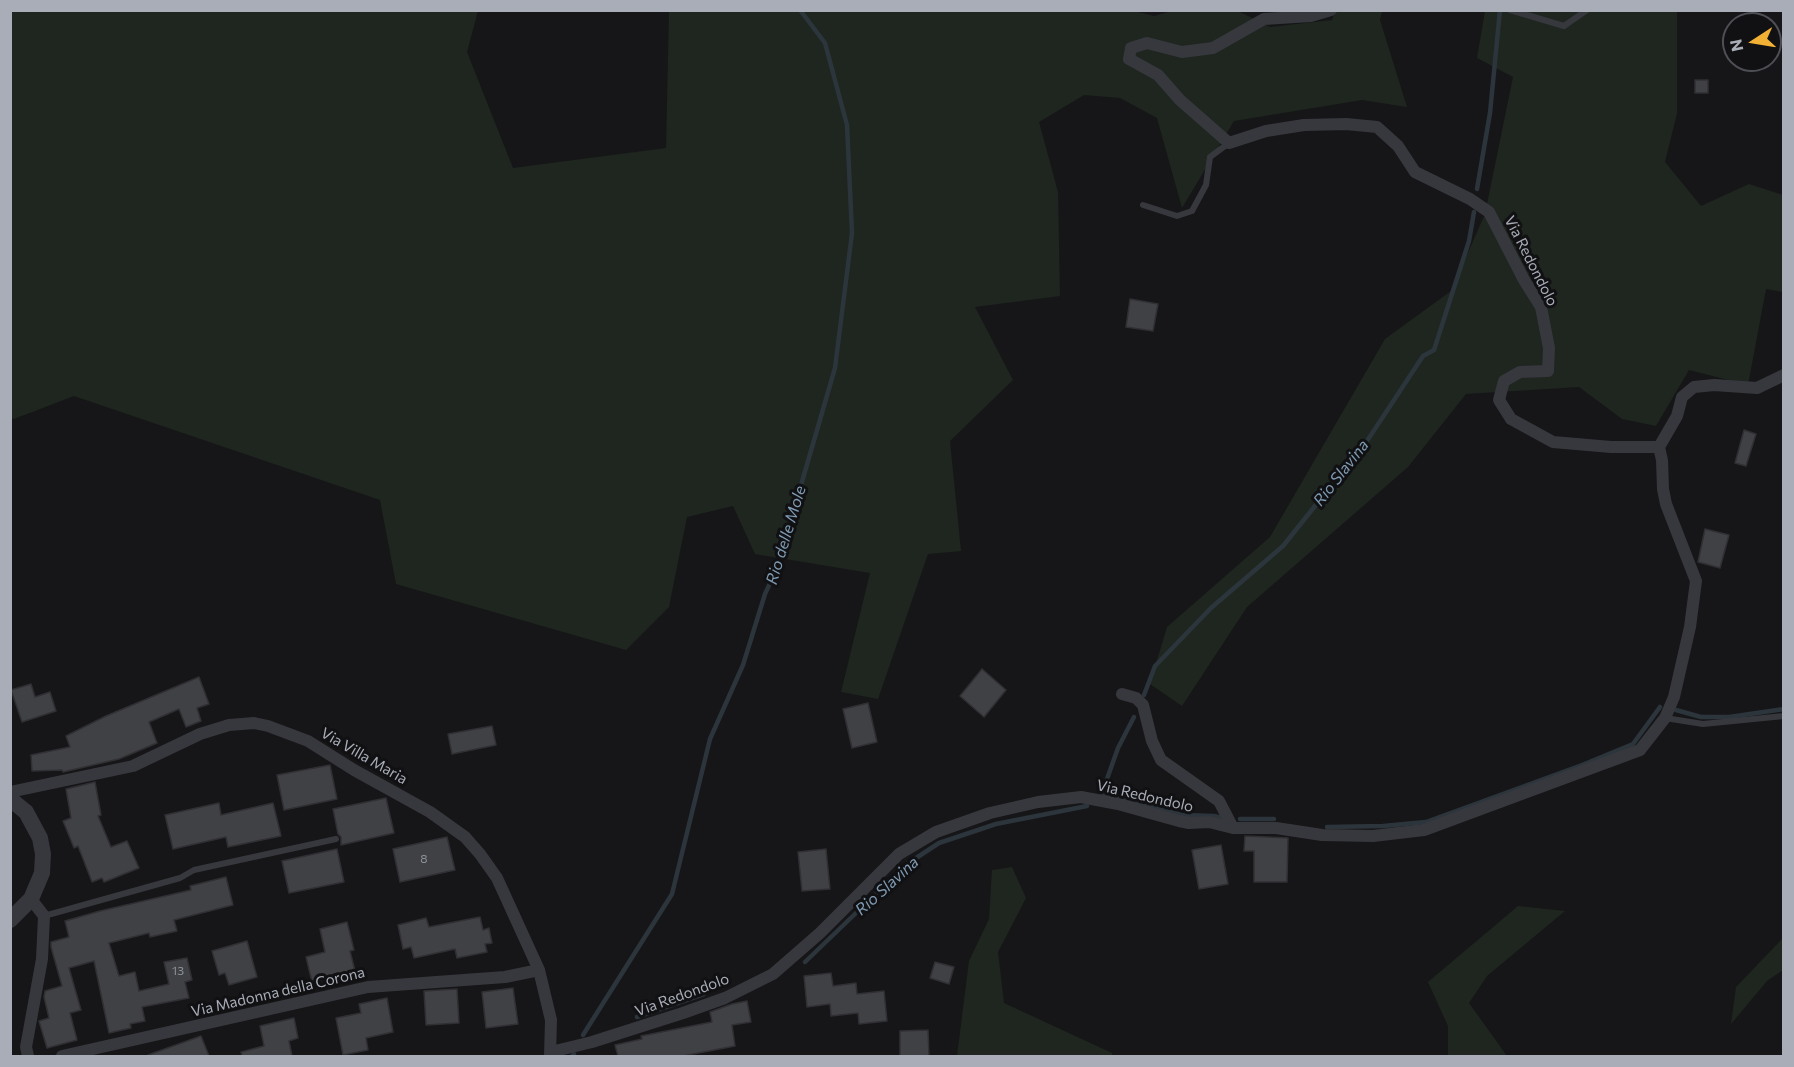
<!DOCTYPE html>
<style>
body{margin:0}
#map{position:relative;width:1794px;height:1067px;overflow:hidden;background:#161618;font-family:Commissioner,sans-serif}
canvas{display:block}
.frame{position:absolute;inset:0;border:12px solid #a8adb8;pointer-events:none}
.north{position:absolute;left:1722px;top:12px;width:60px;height:60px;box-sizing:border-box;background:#111113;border:2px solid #4d4f55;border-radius:50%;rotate:258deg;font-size:16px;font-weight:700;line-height:24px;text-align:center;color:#a8adb8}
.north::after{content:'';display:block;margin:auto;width:21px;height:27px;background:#f2b134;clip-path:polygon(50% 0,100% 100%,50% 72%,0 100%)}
</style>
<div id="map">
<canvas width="1794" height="1067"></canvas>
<div class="frame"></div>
<div class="north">N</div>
</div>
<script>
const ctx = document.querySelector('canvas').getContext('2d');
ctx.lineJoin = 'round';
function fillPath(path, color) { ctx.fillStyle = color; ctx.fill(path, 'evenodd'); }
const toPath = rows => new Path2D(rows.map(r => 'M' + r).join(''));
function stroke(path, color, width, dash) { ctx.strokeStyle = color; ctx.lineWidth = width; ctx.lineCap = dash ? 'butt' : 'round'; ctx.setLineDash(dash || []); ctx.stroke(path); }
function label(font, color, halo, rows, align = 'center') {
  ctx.font = font + ' Commissioner,sans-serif'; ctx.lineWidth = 6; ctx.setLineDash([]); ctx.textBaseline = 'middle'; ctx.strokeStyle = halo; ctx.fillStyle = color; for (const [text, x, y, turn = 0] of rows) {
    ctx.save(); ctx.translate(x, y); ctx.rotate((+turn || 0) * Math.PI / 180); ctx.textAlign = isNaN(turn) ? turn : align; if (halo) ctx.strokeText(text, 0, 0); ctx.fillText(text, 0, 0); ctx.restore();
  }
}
fillPath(toPath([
 [1130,10,1154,16,1172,11,1236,10,1270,27,1332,20,1335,11,1382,11,1380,20,1407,107,1362,100,1234,121,1182,208,1157,118,1120,98,1084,95,1039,122,1058,192,1060,296,975,307,1013,380,950,441,961,551,928,554,878,699,841,692,870,573,755,554,733,506,687,517,669,607,626,650,396,584,380,500,74,396,14,419,10,417,10,11,478,11,467,52,513,168,666,148,669,11],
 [1485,11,1677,11,1677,113,1665,162,1701,206,1749,184,1783,195,1783,292,1766,289,1748,385,1689,370,1656,426,1622,419,1579,387,1466,394,1408,467,1247,607,1182,706,1150,684,1167,627,1270,537,1385,339,1451,291,1485,214,1513,77,1477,58],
 [1012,867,1026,898,998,952,1004,1003,1112,1053,1112,1056,957,1056,969,961,989,919,992,870],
 [1518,906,1565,911,1487,976,1469,1003,1507,1056,1448,1056,1448,1026,1428,982],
 [1783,938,1783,970,1767,981,1731,1024,1736,987]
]), '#1e261f');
stroke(toPath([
 [1477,189,1490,113,1500,10],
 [1144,695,1155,666,1211,608,1283,546,1367,441,1423,356,1434,350,1469,241,1474,212],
 [1676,710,1701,717,1729,717,1784,709],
 [1134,717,1118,748,1102,793,1182,815,1214,816,1222,818],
 [1240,819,1274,819],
 [1327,827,1383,826,1426,822,1582,765,1633,744,1660,707],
 [805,962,907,864,939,843,996,824,1087,806],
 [637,1017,704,994],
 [583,1035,672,894,710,739,743,665,765,594,777,568,835,368,852,233,847,125,825,43,800,10],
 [572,1056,574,1054]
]), '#2c353c', 4.5);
const building = toPath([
 [1695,80,1708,80,1708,93,1695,93,1695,80],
 [1130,299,1158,304,1153,331,1126,327,1130,299],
 [1744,430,1756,434,1746,466,1735,463,1744,430],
 [1705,529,1729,535,1720,568,1698,562,1705,529],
 [982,669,1006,690,984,717,960,696,982,669],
 [199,677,209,704,197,708,201,721,186,727,179,709,149,722,157,743,119,759,63,772,62,770,32,771,31,755,70,747,66,736,106,716,199,677],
 [31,684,35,697,50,692,56,711,22,722,11,690,31,684],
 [868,703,877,742,852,748,843,709,868,703],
 [492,726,496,745,452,754,448,734,492,726],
 [330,765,337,799,284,810,277,775,330,765],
 [95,782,101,815,98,816,111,847,127,841,139,868,104,882,102,878,92,882,78,846,74,848,63,821,71,818,66,789,95,782],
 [386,798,394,833,341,845,341,837,338,834,333,809,386,798],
 [219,803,221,815,273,803,281,836,228,847,226,837,173,849,165,815,219,803],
 [1245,836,1288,838,1287,882,1254,882,1254,851,1244,851,1245,836],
 [447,837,455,870,400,882,393,849,447,837],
 [1221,845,1228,884,1199,889,1192,850,1221,845],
 [337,849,344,882,289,893,282,861,337,849],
 [826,849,830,889,802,891,798,852,826,849],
 [226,877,233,905,174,920,177,931,150,937,149,933,109,943,119,976,135,972,139,991,169,984,164,962,187,958,192,980,185,982,189,998,142,1007,145,1021,130,1024,131,1028,109,1033,94,961,69,968,81,1010,70,1013,77,1040,47,1048,39,1021,49,1018,44,997,45,991,62,986,51,947,51,942,69,937,65,921,100,911,191,890,190,886,226,877],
 [480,917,483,930,489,928,492,943,485,944,487,952,457,958,455,949,414,958,411,947,403,949,398,925,426,918,429,927,480,917],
 [347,922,354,950,350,951,355,971,312,982,306,957,325,952,320,929,347,922],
 [247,941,257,977,229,985,225,973,219,975,212,951,247,941],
 [935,962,954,967,949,984,930,978,935,962],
 [831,973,833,986,856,983,857,994,884,991,887,1021,859,1024,858,1013,831,1016,830,1004,807,1007,804,976,831,973],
 [513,988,518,1024,486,1028,482,992,513,988],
 [457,989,459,1023,426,1025,424,991,457,989],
 [387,998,393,1032,366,1038,368,1050,343,1055,336,1018,361,1013,359,1004,387,998],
 [747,1001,751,1022,732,1025,735,1046,683,1056,618,1056,615,1045,642,1039,641,1036,712,1022,710,1012,732,1004,747,1001],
 [294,1018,298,1038,289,1041,292,1056,242,1056,241,1052,264,1046,260,1026,294,1018],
 [928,1030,929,1056,900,1056,900,1031,928,1030],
 [201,1036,209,1056,148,1056,148,1055,201,1036]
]);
fillPath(building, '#404145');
stroke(building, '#303034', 1.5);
stroke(toPath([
 [1510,10,1564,26,1587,10],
 [1143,205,1177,216,1192,211,1206,185,1210,157,1229,143],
 [1665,718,1703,724,1784,716],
 [44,916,180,878,194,870,336,839]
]), '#37383d', 6);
stroke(toPath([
 [1659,447,1677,416,1682,397,1694,387,1714,385,1757,388,1784,375],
 [1122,694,1136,698,1143,705,1152,741,1161,760,1219,801,1233,828],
 [10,792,133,766,200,734,229,725,254,723,268,726,308,741,354,770,430,812,465,837,480,854,497,878,539,970,551,1020,550,1056],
 [551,1052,592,1042,683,1013,725,998,773,974,820,933,899,854,936,832,990,813,1038,802,1081,797,1118,804,1179,821,1189,823,1209,822,1233,828,1276,828,1322,835,1373,836,1424,830,1640,750,1665,718,1674,697,1690,627,1696,581,1666,504,1663,489,1662,460,1659,447,1611,447,1553,442,1511,419,1499,400,1504,381,1520,372,1548,371,1549,348,1541,307,1524,280,1489,212,1470,199,1415,172,1398,146,1377,127,1346,124,1304,125,1266,131,1229,143,1180,100,1158,75,1129,59,1131,48,1147,43,1182,52,1213,48,1264,19,1311,16,1331,10],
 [28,1056,26,1047,42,959,44,916,31,899],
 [62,1056,368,987,505,977,539,970]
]), '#37383d', 12);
stroke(toPath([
 [10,799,26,812,40,838,43,854,42,873,31,899,10,920]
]), '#37383d', 16);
label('12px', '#8e929b', null, [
 ["8",424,859],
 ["13",178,971]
]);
label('15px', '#a8adb8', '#111113', [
 ["Via Redondolo",1531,261,63],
 ["Via Villa Maria",364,756,30],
 ["Via Redondolo",1145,796,13],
 ["Via Madonna della Corona",278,992,-13],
 ["Via Redondolo",682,995,-20]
]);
label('italic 16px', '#7f9bb3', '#111113', [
 ["Rio Slavina",1341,473,-52],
 ["Rio delle Mole",786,535,-73],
 ["Rio Slavina",887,886,-42]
]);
</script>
